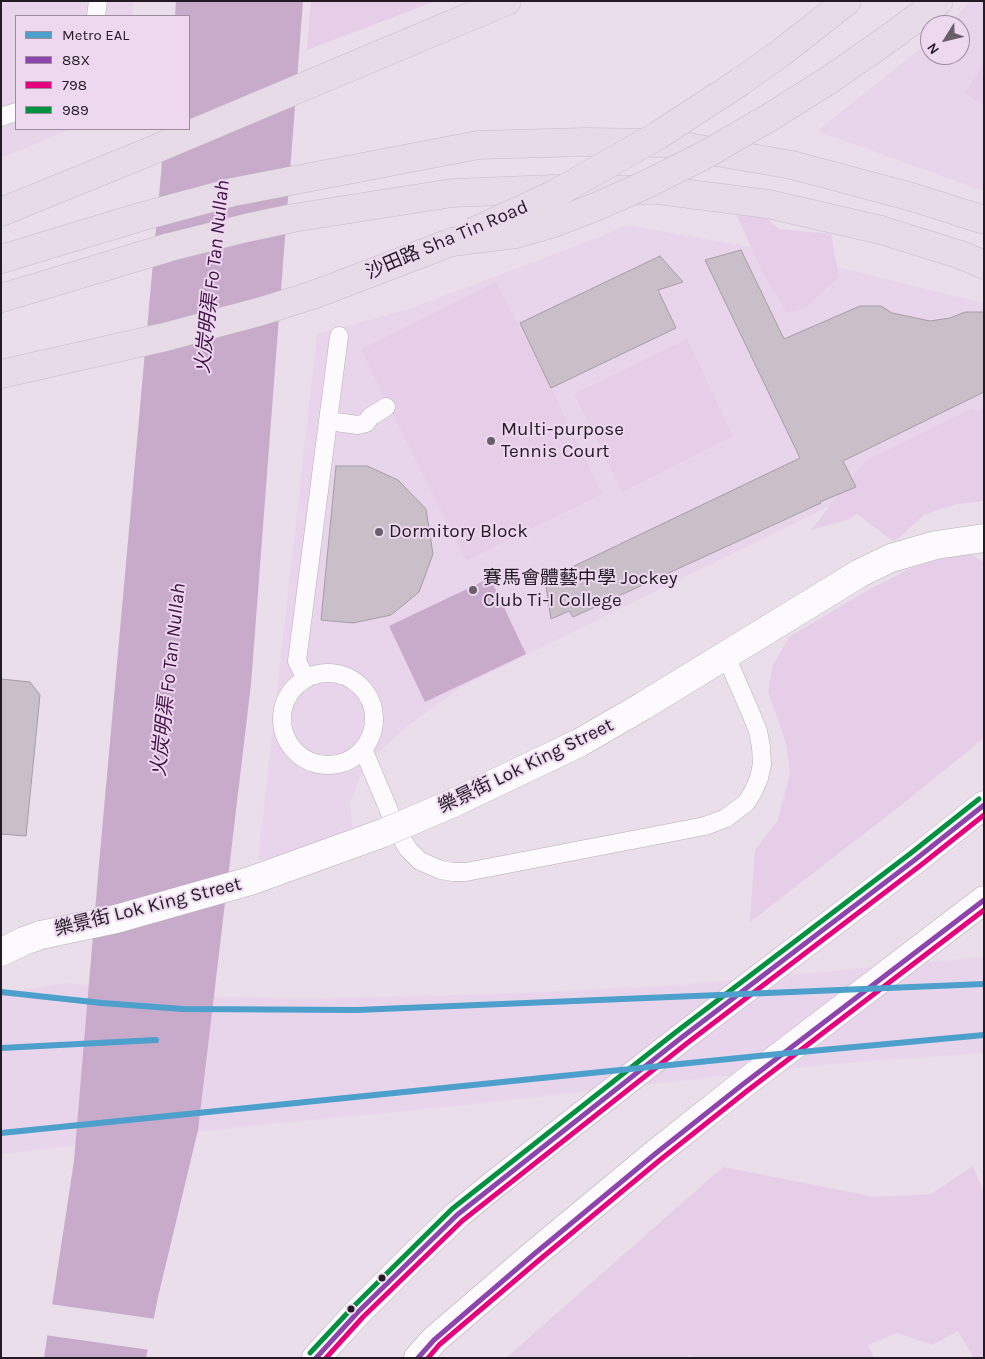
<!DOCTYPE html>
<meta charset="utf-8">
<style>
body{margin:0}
#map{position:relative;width:985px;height:1359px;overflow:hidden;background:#e9deea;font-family:Karla,sans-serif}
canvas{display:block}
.frame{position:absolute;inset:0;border:2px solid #231b24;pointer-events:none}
.legend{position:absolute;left:15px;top:15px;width:175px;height:115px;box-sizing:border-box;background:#edd8f0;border:1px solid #9c8c9e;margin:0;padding:6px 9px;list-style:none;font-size:15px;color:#231b24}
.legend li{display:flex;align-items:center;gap:10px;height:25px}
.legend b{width:25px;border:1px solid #9c8c9e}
.north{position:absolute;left:920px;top:15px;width:50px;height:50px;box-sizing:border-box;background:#edd8f0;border:1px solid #9c8c9e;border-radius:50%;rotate:234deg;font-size:14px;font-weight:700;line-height:20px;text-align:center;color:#231b24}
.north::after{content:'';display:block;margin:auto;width:18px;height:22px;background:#685f69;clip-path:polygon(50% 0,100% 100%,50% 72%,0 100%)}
</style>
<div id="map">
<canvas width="985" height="1359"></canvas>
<div class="frame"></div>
<ul class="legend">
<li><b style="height:6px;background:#4ca0cb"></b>Metro EAL</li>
<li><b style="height:6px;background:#8e44ad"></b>88X</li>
<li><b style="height:6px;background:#e5007d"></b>798</li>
<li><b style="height:6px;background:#009140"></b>989</li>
</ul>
<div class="north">N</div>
</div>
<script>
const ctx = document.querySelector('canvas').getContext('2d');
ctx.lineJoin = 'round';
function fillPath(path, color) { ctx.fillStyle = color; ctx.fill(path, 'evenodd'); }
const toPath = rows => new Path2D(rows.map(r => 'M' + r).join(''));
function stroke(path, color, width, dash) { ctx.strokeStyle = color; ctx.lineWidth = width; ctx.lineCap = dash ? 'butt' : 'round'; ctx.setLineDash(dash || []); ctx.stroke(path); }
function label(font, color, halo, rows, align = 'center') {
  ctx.font = font + ' Karla,"Noto Sans TC",sans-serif'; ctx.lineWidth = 4; ctx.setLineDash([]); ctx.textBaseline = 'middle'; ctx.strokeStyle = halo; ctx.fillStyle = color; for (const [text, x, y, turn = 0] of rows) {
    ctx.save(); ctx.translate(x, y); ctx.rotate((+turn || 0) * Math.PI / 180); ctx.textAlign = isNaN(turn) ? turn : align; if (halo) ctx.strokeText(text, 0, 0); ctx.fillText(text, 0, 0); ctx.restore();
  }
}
fillPath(toPath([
 [1,1,133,1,132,16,16,16,16,129,72,129,1,158],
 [970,1,984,1,984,191,817,131,930,41,930,55,960,55,960,25,949,25],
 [625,225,763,249,984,303,984,413,854,494,461,687,409,725,366,763,350,802,355,855,258,860,317,334,406,310,605,235],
 [984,957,984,1053,831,1064,447,1107,260,1125,1,1154,1,994,65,983,175,995,303,999,527,993,678,985]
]), '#e9d5eb');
fillPath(toPath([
 [311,1,436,1,307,50],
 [984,62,984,105,965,94],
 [757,210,779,229,831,234,839,277,806,307,787,313,764,275,736,214],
 [496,282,551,388,602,494,466,561,361,349],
 [687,339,733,436,622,492,574,394],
 [984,407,984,501,956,504,924,515,894,542,857,514,849,519,811,530,865,461,971,409,979,412],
 [967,552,984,562,984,738,905,802,750,922,755,850,778,820,790,773,786,743,768,691,773,665,789,637,868,590,915,566],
 [973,1166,984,1193,984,1358,974,1358,958,1331,932,1345,897,1333,868,1345,874,1358,700,1358,689,1356,686,1358,506,1358,723,1167,875,1197,931,1194]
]), '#e6cee8');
fillPath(toPath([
 [176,1,303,1,251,684,198,1130,158,1297,146,1358,44,1358,74,1161,99,864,165,129,189,129,189,16,175,16],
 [490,578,526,654,425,702,389,626]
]), '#c8aacb');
fillPath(toPath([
 [50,1304,156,1319,150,1350,45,1335]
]), '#e9deea');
const building = toPath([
 [741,250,784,339,860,306,881,306,892,313,930,321,950,318,965,312,984,312,984,392,843,461,856,487,820,502,821,503,573,617,569,611,551,619,545,580,800,458,705,260,741,250],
 [660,256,683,282,658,290,676,328,551,388,520,323,660,256],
 [336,466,367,466,398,480,426,509,433,554,419,592,391,615,353,623,321,620,336,466],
 [1,679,30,682,40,695,26,836,1,834,1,679]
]);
fillPath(building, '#c8bfc9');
stroke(building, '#a59da6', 1);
const lane = toPath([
 [96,16,98,1],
 [1,117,16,112],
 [328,421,358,425,366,423,370,417,386,407],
 '282 719a46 46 0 1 1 92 0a46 46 0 1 1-92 0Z',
 [306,679,297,661,339,336],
 [363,749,399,834,408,849,420,861,441,870,453,872,466,872,705,826,726,818,746,803,753,792,759,778,762,764,761,747,758,731,752,716,726,656]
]);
const secondary = toPath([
 [451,804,579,743,643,706,860,573,891,558,936,545,984,538],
 [1,952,24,941,41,935],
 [316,1358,358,1312,415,1255,457,1215,491,1187,681,1038,916,859,984,805],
 [418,1358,434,1340,533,1255,655,1154,742,1085,984,900]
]);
const highway = toPath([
 [740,82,782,52,847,1],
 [772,116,829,80,888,39,939,1],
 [1,212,146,153,507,1],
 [1,259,140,217,233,192,478,145,585,142,665,143,792,165,912,197,984,220],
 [1,298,170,247,246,228,293,218,452,193,554,189,658,190,768,204,881,230,961,255,984,265],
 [1,374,165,337,262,311,313,295,452,242]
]);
stroke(lane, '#b6aeb7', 19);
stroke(secondary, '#b6aeb7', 29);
stroke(highway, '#c3bdc4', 29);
stroke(lane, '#fcfafc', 18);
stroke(secondary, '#fcfafc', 28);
stroke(highway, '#e7dbe8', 28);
const secondaryBridge = toPath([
 [41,935,116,919,250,881,383,833,451,804]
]);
const highwayBridge = toPath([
 [473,232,555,194,657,136,740,82],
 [452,242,516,234,554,223,598,206,647,184,703,156,772,116]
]);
stroke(secondaryBridge, '#b6aeb7', 29, []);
stroke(highwayBridge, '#c3bdc4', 29, []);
stroke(secondaryBridge, '#fcfafc', 28);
stroke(highwayBridge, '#e7dbe8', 28);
stroke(toPath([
 [316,1358,358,1312,457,1215,681,1038,916,859,984,805],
 [418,1358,434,1340,533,1255,655,1154,742,1085,984,900]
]), '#8e44ad', 5);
stroke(toPath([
 [326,1358,363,1317,462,1221,686,1044,921,865,984,815],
 [428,1358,439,1345,538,1261,660,1160,747,1091,984,910]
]), '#e5007d', 5);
stroke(toPath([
 [310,1353,353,1307,452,1209,676,1032,911,853,979,799]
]), '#009140', 5);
stroke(toPath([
 [1,992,102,1003,183,1009,357,1010,984,984],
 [1,1048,156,1040],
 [1,1133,768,1055,984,1035]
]), '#4ca0cb', 6);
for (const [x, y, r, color] of [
 [491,441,5,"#685f69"],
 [379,532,5,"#685f69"],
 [473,590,5,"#685f69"],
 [382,1278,4.5,"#231b24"],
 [351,1309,4.5,"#231b24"]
]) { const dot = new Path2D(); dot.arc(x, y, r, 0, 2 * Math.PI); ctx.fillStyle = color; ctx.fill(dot); stroke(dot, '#edd8f0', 2); }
label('19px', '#231b24', '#edd8f0', [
 ["沙田路 Sha Tin Road",447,240,-23],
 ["樂景街 Lok King Street",526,766,-26],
 ["樂景街 Lok King Street",148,907,-14]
]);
label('19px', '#231b24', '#edd8f0', [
 ["Multi-purpose",501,430],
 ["Tennis Court",501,452],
 ["Dormitory Block",389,532],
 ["賽馬會體藝中學 Jockey",483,579],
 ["Club Ti-I College",483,601]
], 'left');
label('italic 20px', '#401046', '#edd8f0', [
 ["火炭明渠 Fo Tan Nullah",213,277,-84],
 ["火炭明渠 Fo Tan Nullah",169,680,-84]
]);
</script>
